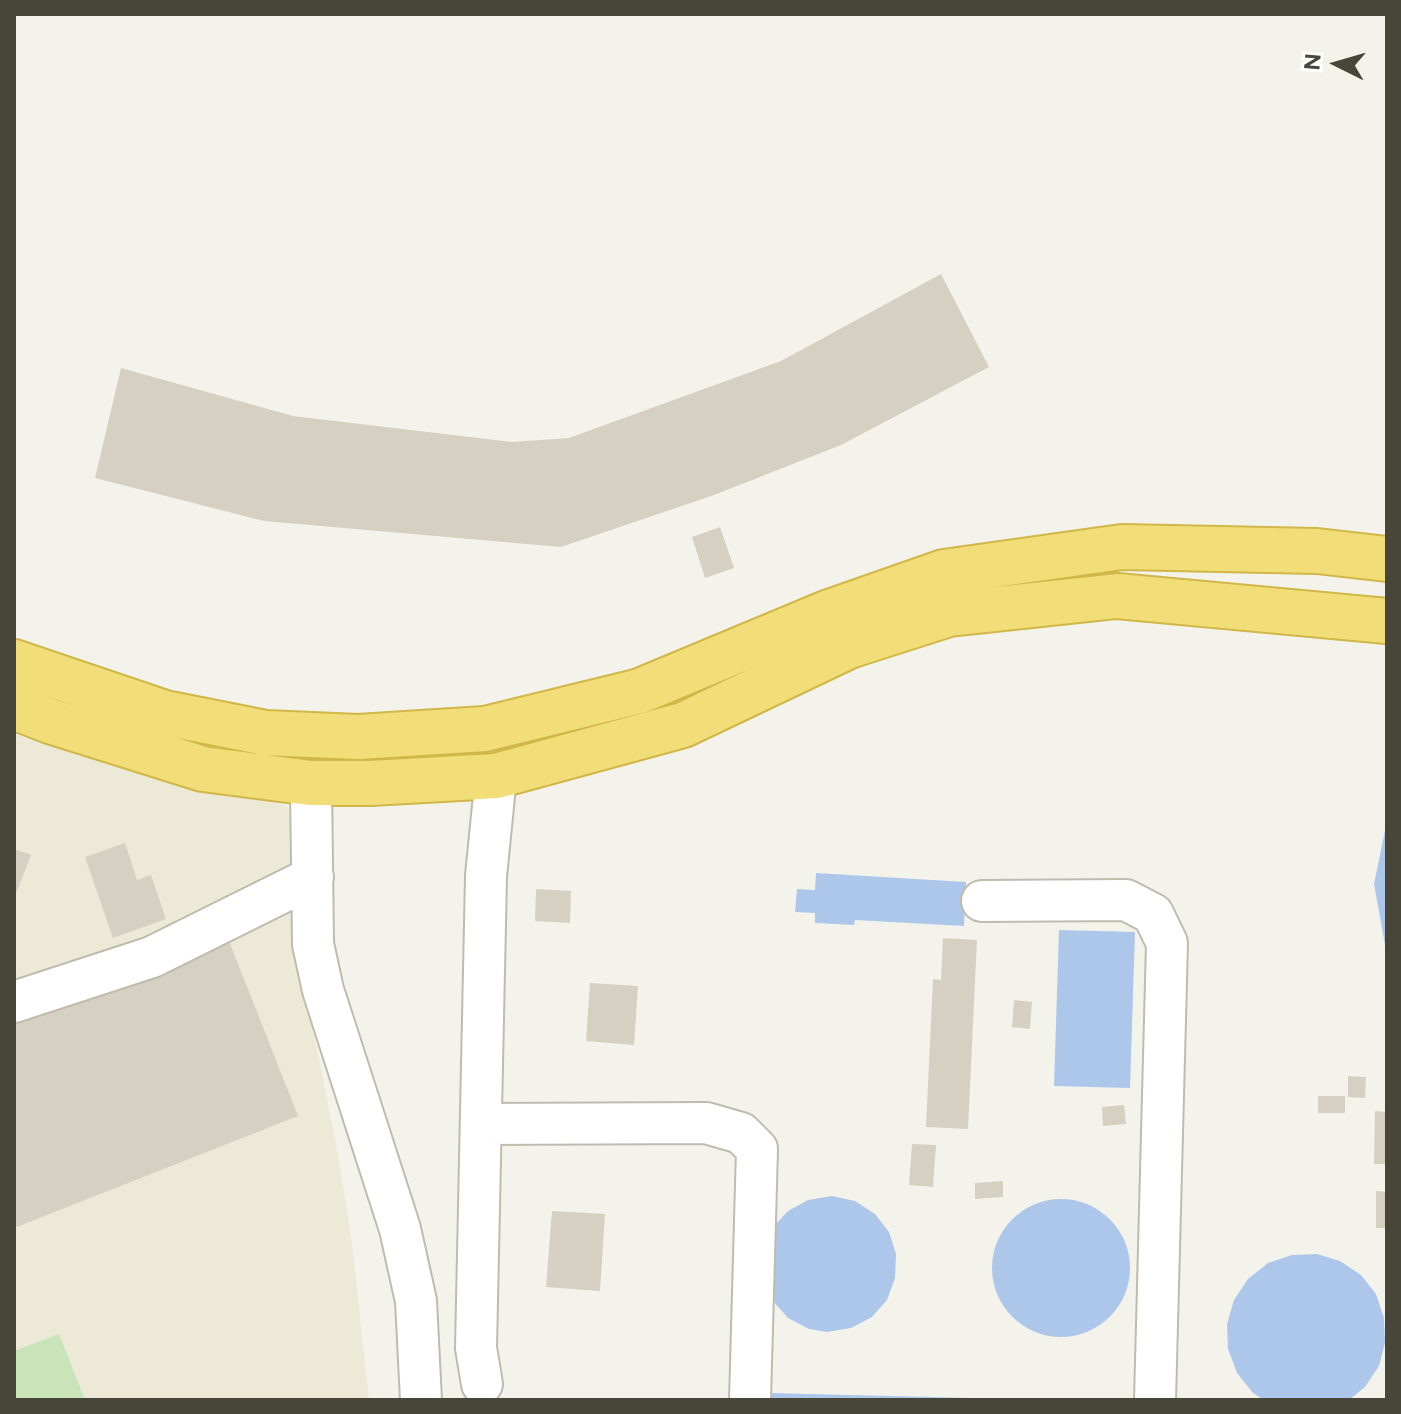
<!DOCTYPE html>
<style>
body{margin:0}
#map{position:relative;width:1401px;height:1414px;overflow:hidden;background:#f4f3eb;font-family:Figtree,sans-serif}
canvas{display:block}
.frame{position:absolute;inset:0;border:16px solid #484539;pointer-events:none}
.north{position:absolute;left:1297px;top:24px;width:80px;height:80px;-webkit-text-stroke:6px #fff;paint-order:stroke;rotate:275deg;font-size:22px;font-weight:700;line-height:32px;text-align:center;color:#484539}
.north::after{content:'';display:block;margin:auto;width:28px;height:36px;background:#484539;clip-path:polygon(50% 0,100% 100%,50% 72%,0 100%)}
</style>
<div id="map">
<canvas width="1401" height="1414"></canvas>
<div class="frame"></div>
<div class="north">N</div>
</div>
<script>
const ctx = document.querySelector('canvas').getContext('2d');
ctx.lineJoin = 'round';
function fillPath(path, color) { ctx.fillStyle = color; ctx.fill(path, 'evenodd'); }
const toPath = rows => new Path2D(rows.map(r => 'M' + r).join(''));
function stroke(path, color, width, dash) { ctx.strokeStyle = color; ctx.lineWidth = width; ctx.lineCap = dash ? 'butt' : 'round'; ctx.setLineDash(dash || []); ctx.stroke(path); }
fillPath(toPath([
 [14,722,305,812,284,886,337,1149,352,1243,369,1400,14,1400]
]), '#ece9d6');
fillPath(toPath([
 [59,1334,85,1400,14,1400,14,1351]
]), '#c9e4b8');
fillPath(toPath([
 [1387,821,1387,956,1374,884],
 [816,873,966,882,964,926,855,920,854,925,815,923,815,913,795,912,797,889,815,890],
 [1059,930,1135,932,1130,1088,1054,1086],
 [832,1196,855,1201,875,1214,889,1232,896,1254,895,1278,887,1300,872,1317,851,1328,827,1332,809,1329,788,1318,773,1301,772,1228,788,1211,808,1200],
 '992 1268a69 69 0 1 1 138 0a69 69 0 1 1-138 0Z',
 [1317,1254,1340,1261,1361,1275,1376,1294,1384,1318,1385,1343,1379,1366,1365,1387,1349,1400,1264,1400,1253,1393,1237,1373,1228,1349,1227,1324,1234,1300,1248,1279,1268,1263,1292,1255],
 [769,1393,1055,1400,768,1400]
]), '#adc7eb');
fillPath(toPath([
 [941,274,989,367,841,445,714,495,561,547,264,521,95,478,121,368,293,416,512,442,569,438,781,361],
 [720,527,734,568,705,578,692,537],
 [125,843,137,880,151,875,166,919,113,938,85,857],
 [14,849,31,855,14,898],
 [536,889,571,891,570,923,535,921],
 [943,938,977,940,968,1129,926,1127,933,979,941,980],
 [229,941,298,1116,14,1228,14,1025],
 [590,983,638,986,634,1045,586,1041],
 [1014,1000,1032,1002,1030,1029,1012,1027],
 [1348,1076,1366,1077,1365,1098,1348,1097],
 [1318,1096,1345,1096,1345,1113,1318,1113],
 [1124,1105,1126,1124,1103,1126,1102,1107],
 [1375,1111,1387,1112,1387,1164,1374,1164],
 [912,1144,936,1145,933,1187,909,1185],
 [1003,1181,1003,1197,975,1199,975,1183],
 [1376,1191,1387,1192,1387,1228,1376,1228],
 [552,1211,605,1214,600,1291,546,1287]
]), '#d5d0c1');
const minor = toPath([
 [311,783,313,944,323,990,400,1229,416,1301,421,1400],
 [982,901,1126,900,1153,914,1167,943,1155,1400],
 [14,1002,152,957,313,877],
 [481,1124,706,1123,741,1133,757,1149,750,1400],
 [482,1384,476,1348,486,876,496,776]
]);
const highway = toPath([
 [14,662,165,713,266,733,358,737,485,729,640,691,827,613,944,572,1122,547,1317,551,1387,559],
 [14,707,50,721,203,769,311,783,370,783,496,776,683,725,849,646,949,614,1117,596,1387,621]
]);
stroke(minor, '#bfbcae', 44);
stroke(highway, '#d1b648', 48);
stroke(minor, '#fff', 40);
stroke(highway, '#f2de78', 44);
</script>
